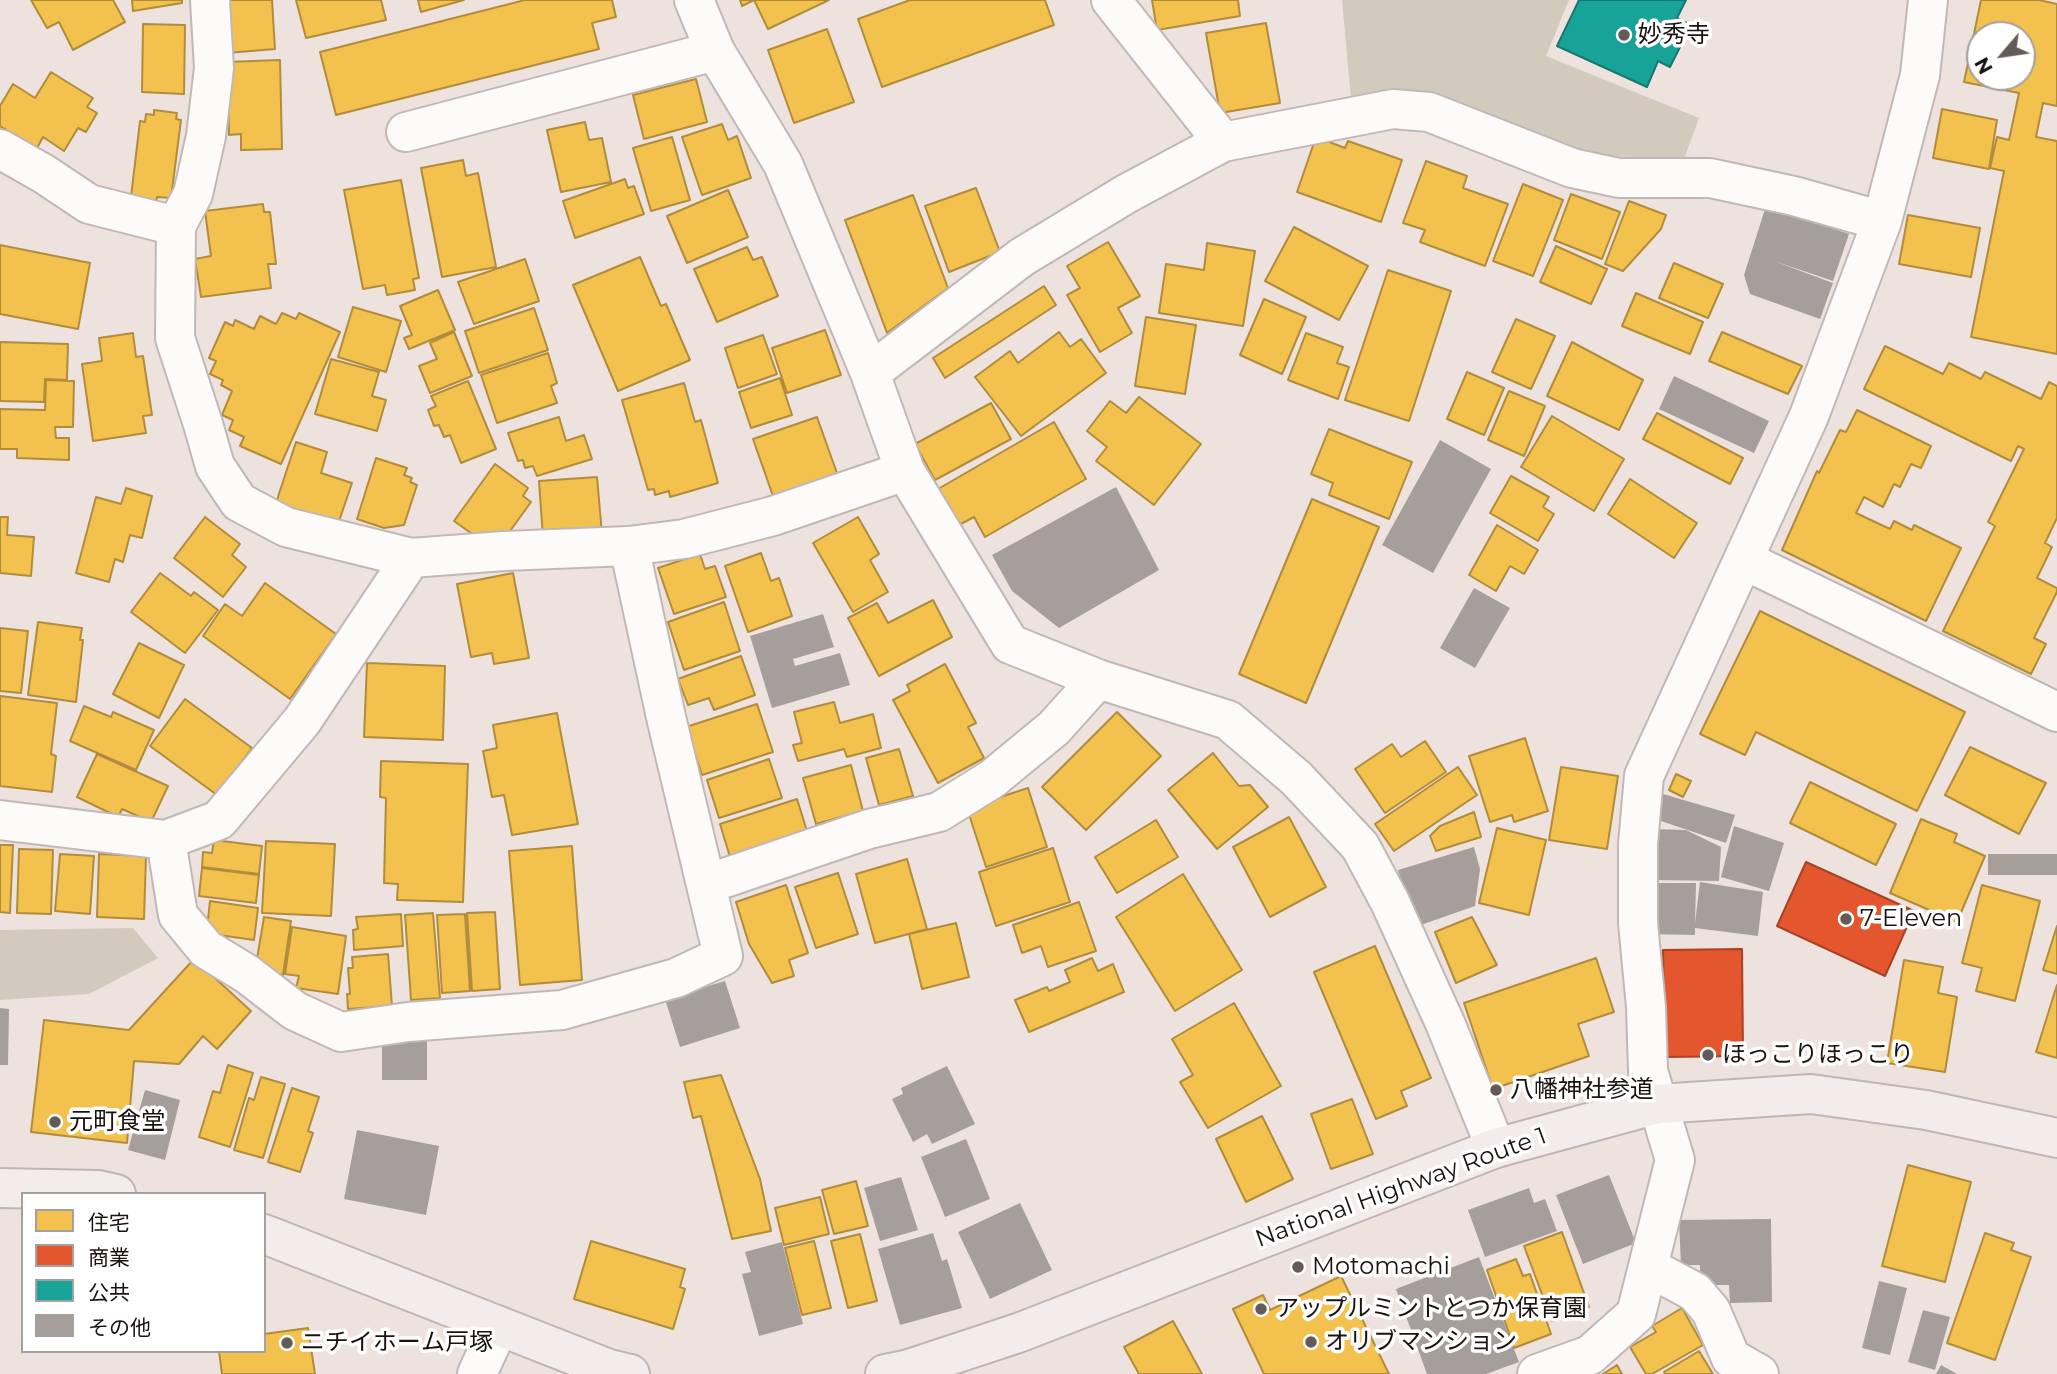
<!DOCTYPE html>
<meta charset="utf-8">
<style>
body{margin:0}
#map{position:relative;width:2057px;height:1374px;overflow:hidden;background:#eee2df;font-family:Montserrat,"Noto Sans JP",sans-serif}
canvas{display:block}
.legend{position:absolute;left:21px;top:1192px;width:245px;height:161px;box-sizing:border-box;background:#fff;border:2px solid #a3a09f;margin:0;padding:9px 12px;list-style:none;font-size:21px;color:#191210}
.legend li{display:flex;align-items:center;gap:14px;height:35px}
.legend b{width:35px;border:2px solid #a3a09f}
.north{position:absolute;left:1966px;top:21px;width:70px;height:70px;box-sizing:border-box;background:#fff;border:2px solid #a3a09f;border-radius:50%;rotate:241deg;font-size:19px;font-weight:700;line-height:28px;text-align:center;color:#191210}
.north::after{content:'';display:block;margin:auto;width:24px;height:32px;background:#645b58;clip-path:polygon(50% 0,100% 100%,50% 72%,0 100%)}
</style>
<div id="map">
<canvas width="2057" height="1374"></canvas>
<ul class="legend">
<li><b style="height:19px;background:#f2c14e"></b>住宅</li>
<li><b style="height:19px;background:#e4572e"></b>商業</li>
<li><b style="height:19px;background:#17a398"></b>公共</li>
<li><b style="height:19px;background:#a69e9a"></b>その他</li>
</ul>
<div class="north">N</div>
</div>
<script>
const ctx = document.querySelector('canvas').getContext('2d');
ctx.lineJoin = 'round';
function fillPath(path, color) { ctx.fillStyle = color; ctx.fill(path, 'evenodd'); }
const toPath = rows => new Path2D(rows.map(r => 'M' + r).join(''));
function stroke(path, color, width, dash) { ctx.strokeStyle = color; ctx.lineWidth = width; ctx.lineCap = dash ? 'butt' : 'round'; ctx.setLineDash(dash || []); ctx.stroke(path); }
function label(font, color, halo, rows, align = 'center') {
  ctx.font = font + ' Montserrat,"Noto Sans JP",sans-serif'; ctx.lineWidth = 7; ctx.setLineDash([]); ctx.textBaseline = 'middle'; ctx.strokeStyle = halo; ctx.fillStyle = color; for (const [text, x, y, turn = 0] of rows) {
    ctx.save(); ctx.translate(x, y); ctx.rotate((+turn || 0) * Math.PI / 180); ctx.textAlign = isNaN(turn) ? turn : align; if (halo) ctx.strokeText(text, 0, 0); ctx.fillText(text, 0, 0); ctx.restore();
  }
}
fillPath(toPath([
 [1342,0,1569,0,1546,56,1699,118,1684,159,1604,156,1546,142,1486,113,1431,93,1351,98],
 [133,928,158,958,89,994,0,1000,0,930]
]), '#d2cabd');
const homes = toPath([
 [31,0,113,0,125,22,73,50,59,22,47,28,31,0],
 [132,0,182,0,182,3,133,11,132,0],
 [223,0,272,0,275,49,227,53,223,0],
 [296,0,381,0,386,20,306,38,296,0],
 [418,0,464,0,421,12,418,0],
 [525,0,612,0,616,17,592,23,599,49,336,115,320,52,525,0],
 [740,0,829,0,768,29,754,0,742,6,740,0],
 [910,0,1045,0,1054,25,882,87,858,19,910,0],
 [1152,0,1238,0,1240,16,1157,30,1152,0],
 [1981,0,2039,0,2057,4,2057,106,2043,103,2036,137,2057,141,2057,354,1971,337,2004,171,1990,168,1997,137,2009,140,2019,93,1964,82,1981,0],
 [1980,35,2022,35,2022,77,1980,77,1980,35],
 [1266,23,1280,103,1220,113,1206,33,1266,23],
 [143,24,185,25,184,94,142,92,143,24],
 [827,29,854,102,794,123,768,50,827,29],
 [280,60,282,149,241,150,241,134,229,135,227,62,280,60],
 [51,72,93,98,87,107,97,113,86,132,78,128,64,151,43,137,37,148,0,126,0,106,13,84,35,98,51,72],
 [696,79,707,122,644,139,633,95,696,79],
 [1942,109,1997,120,1989,169,1933,158,1942,109],
 [154,110,177,113,176,119,181,120,171,198,157,197,155,209,130,205,140,121,145,122,146,114,154,115,154,110],
 [585,122,589,140,602,138,611,182,561,192,547,130,585,122],
 [722,124,728,140,737,136,751,178,702,195,682,137,722,124],
 [672,137,690,200,651,211,633,148,672,137],
 [1316,137,1345,148,1348,141,1402,160,1381,222,1297,192,1316,137],
 [463,160,466,176,478,173,496,267,442,277,421,168,463,160],
 [1426,161,1467,176,1463,188,1508,204,1485,266,1420,242,1425,230,1403,223,1426,161],
 [625,179,628,188,634,186,644,214,575,238,563,201,625,179],
 [401,180,419,278,413,279,415,290,387,295,385,285,363,289,344,190,401,180],
 [1523,184,1563,200,1533,276,1493,261,1523,184],
 [976,188,1000,252,949,272,925,206,976,188],
 [728,190,748,237,687,263,667,216,728,190],
 [1571,194,1620,212,1602,259,1554,240,1571,194],
 [913,195,948,288,887,333,845,220,913,195],
 [1629,201,1666,215,1661,229,1623,271,1605,264,1629,201],
 [263,204,264,212,270,212,276,264,268,264,271,288,201,297,195,259,211,256,205,211,263,204],
 [1908,215,1980,228,1971,277,1899,264,1908,215],
 [1294,227,1368,266,1339,320,1265,281,1294,227],
 [1108,242,1140,296,1118,308,1132,333,1100,352,1067,295,1080,288,1067,266,1108,242],
 [1207,243,1255,251,1243,326,1159,313,1166,264,1204,270,1207,243],
 [0,245,90,263,78,329,0,314,0,245],
 [1556,246,1607,269,1591,304,1540,282,1556,246],
 [747,247,753,260,762,257,778,296,717,322,694,269,747,247],
 [640,257,661,306,666,304,690,360,618,391,573,285,640,257],
 [525,259,539,301,474,324,458,282,525,259],
 [1674,263,1723,284,1708,318,1659,298,1674,263],
 [1388,270,1451,291,1409,421,1345,400,1388,270],
 [1044,286,1056,305,945,378,933,358,1044,286],
 [438,290,455,330,409,349,404,338,412,335,400,306,438,290],
 [1636,293,1703,322,1690,354,1622,326,1636,293],
 [1264,299,1306,317,1282,374,1240,355,1264,299],
 [353,307,401,321,386,372,338,357,353,307],
 [534,308,548,350,479,373,465,331,534,308],
 [282,313,296,319,299,313,340,332,281,464,240,446,244,437,229,430,233,420,222,415,232,391,221,385,223,380,210,374,216,361,209,358,225,322,233,326,235,320,254,329,260,316,276,324,282,313],
 [1146,317,1196,325,1185,394,1135,386,1146,317],
 [1516,319,1555,336,1531,389,1492,372,1516,319],
 [825,330,841,375,787,393,772,348,825,330],
 [454,332,472,376,430,393,419,366,437,359,430,343,454,332],
 [1059,332,1070,347,1081,339,1106,373,1021,436,975,377,1010,351,1018,363,1059,332],
 [1722,332,1802,366,1788,394,1709,361,1722,332],
 [133,333,136,357,143,356,152,415,143,416,146,433,93,441,82,364,102,361,99,338,133,333],
 [1306,333,1343,347,1337,363,1349,367,1338,399,1288,380,1306,333],
 [763,335,777,374,738,388,725,348,763,335],
 [0,342,68,344,67,380,45,379,44,402,0,401,0,342],
 [1572,342,1643,380,1619,430,1547,396,1572,342],
 [1885,346,1943,374,1949,363,1981,379,1985,372,2041,399,2049,382,2057,386,2057,518,2045,543,2052,547,2037,578,2057,588,2057,592,2034,638,2046,644,2031,674,1943,631,1995,526,1988,522,2024,449,2018,446,2011,461,1864,389,1885,346],
 [548,353,557,383,551,386,557,403,497,423,481,375,548,353],
 [331,359,379,372,372,396,386,400,377,431,315,414,331,359],
 [1467,372,1504,388,1484,435,1447,419,1467,372],
 [780,378,792,415,751,428,739,392,780,378],
 [46,380,74,381,73,427,55,427,56,438,69,438,69,460,17,458,17,449,0,449,0,409,45,410,46,380],
 [468,381,496,449,461,463,450,435,444,437,439,425,434,426,428,410,436,406,431,396,468,381],
 [684,383,695,422,701,420,718,483,670,497,669,491,655,495,654,489,648,490,622,400,684,383],
 [1509,391,1545,406,1524,456,1488,440,1509,391],
 [1139,397,1201,444,1154,505,1096,461,1107,447,1087,431,1110,401,1126,413,1139,397],
 [991,403,1011,439,935,480,915,444,991,403],
 [1857,410,1931,446,1921,468,1911,464,1900,487,1894,484,1883,507,1864,497,1856,513,1890,529,1894,521,1912,530,1914,525,1961,548,1926,621,1782,550,1817,471,1819,473,1840,430,1846,432,1857,410],
 [1657,413,1743,458,1730,484,1643,439,1657,413],
 [1552,416,1624,459,1594,511,1521,467,1552,416],
 [559,417,566,441,584,435,592,459,537,476,533,466,525,468,523,460,518,461,508,433,559,417],
 [817,417,838,476,774,499,753,439,817,417],
 [1054,422,1086,479,985,537,974,517,959,525,938,489,1054,422],
 [1329,429,1412,462,1389,519,1329,495,1333,483,1311,474,1329,429],
 [296,442,327,452,321,473,352,483,336,530,274,509,296,442],
 [376,458,407,468,404,475,412,478,410,482,417,485,404,525,384,528,357,519,376,458],
 [495,464,528,488,523,496,531,502,505,538,489,546,454,521,495,464],
 [1511,476,1549,497,1543,507,1554,514,1538,541,1490,513,1511,476],
 [597,477,602,534,543,538,539,481,597,477],
 [1630,479,1697,523,1674,558,1608,514,1630,479],
 [126,488,152,496,142,538,130,535,123,562,115,559,109,582,76,573,96,497,121,504,126,488],
 [1312,499,1379,527,1306,703,1239,674,1312,499],
 [0,517,8,517,7,535,34,537,31,576,0,573,0,517],
 [205,517,240,544,232,555,246,567,223,597,174,558,205,517],
 [858,517,879,554,870,560,888,592,853,612,813,543,858,517],
 [1497,525,1538,550,1524,574,1510,566,1496,591,1469,575,1497,525],
 [761,553,771,581,779,578,792,616,748,632,725,566,761,553],
 [700,554,705,569,715,566,726,597,674,614,658,568,700,554],
 [160,573,191,596,194,592,218,610,185,653,131,612,160,573],
 [513,573,529,658,494,664,492,653,471,657,457,584,513,573],
 [265,583,336,634,290,699,203,636,225,604,242,616,265,583],
 [933,600,952,637,879,676,848,618,877,603,888,623,933,600],
 [724,602,740,651,684,670,668,622,724,602],
 [1760,611,1965,712,1917,811,1756,732,1745,755,1700,734,1760,611],
 [38,622,82,628,80,640,83,640,76,702,28,695,38,622],
 [0,628,28,631,21,693,0,691,0,628],
 [139,643,184,665,159,718,113,694,139,643],
 [741,656,755,695,714,710,709,698,688,705,678,679,741,656],
 [367,663,445,666,443,740,364,737,367,663],
 [945,664,976,723,968,727,984,758,938,783,893,700,910,691,907,685,945,664],
 [0,696,57,703,51,754,56,756,52,792,0,786,0,696],
 [185,699,252,748,217,795,150,746,185,699],
 [834,702,840,723,873,714,881,748,847,757,844,749,798,761,793,745,802,743,794,712,834,702],
 [757,704,773,752,702,775,686,727,757,704],
 [84,706,111,717,113,712,154,730,136,770,70,741,84,706],
 [1117,712,1161,756,1086,830,1042,787,1117,712],
 [557,713,578,824,512,835,504,795,492,797,483,751,497,748,493,725,557,713],
 [1525,738,1548,811,1514,822,1512,815,1490,822,1469,756,1525,738],
 [1425,741,1446,772,1385,813,1355,769,1392,744,1401,757,1425,741],
 [1970,747,2046,783,2019,834,1945,795,1970,747],
 [899,749,913,796,879,805,866,758,899,749],
 [1213,753,1239,786,1250,785,1268,807,1217,849,1168,790,1213,753],
 [97,754,168,786,151,822,122,809,118,817,77,797,97,754],
 [769,759,782,798,719,818,707,780,769,759],
 [381,761,468,764,463,902,397,900,398,884,384,883,386,798,380,797,381,761],
 [851,765,863,811,816,824,803,778,851,765],
 [1458,767,1477,795,1394,851,1375,824,1458,767],
 [1561,767,1618,776,1607,849,1549,840,1561,767],
 [1676,774,1691,781,1683,797,1669,790,1676,774],
 [1810,782,1896,824,1876,865,1790,823,1810,782],
 [1028,788,1047,847,986,867,967,808,1028,788],
 [797,799,807,831,730,857,720,824,797,799],
 [1474,812,1481,837,1436,851,1430,836,1440,826,1474,812],
 [1289,817,1326,887,1270,917,1233,847,1289,817],
 [1921,819,1957,834,1954,842,1985,856,1957,922,1890,893,1921,819],
 [1156,820,1178,857,1117,893,1095,857,1156,820],
 [1497,828,1546,840,1529,915,1479,903,1497,828],
 [214,840,262,846,259,874,202,867,203,852,212,853,214,840],
 [266,841,335,844,331,916,262,913,266,841],
 [0,845,13,845,10,913,0,912,0,845],
 [572,846,582,980,520,985,509,851,572,846],
 [1053,848,1070,902,996,926,979,872,1053,848],
 [19,849,53,850,51,914,17,913,19,849],
 [60,854,94,856,90,914,55,911,60,854],
 [99,854,146,856,144,919,97,917,99,854],
 [907,859,927,929,875,943,856,874,907,859],
 [202,868,259,875,256,903,199,896,202,868],
 [838,873,858,934,816,948,795,887,838,873],
 [1183,874,1242,970,1175,1011,1116,917,1183,874],
 [786,885,808,953,789,960,794,976,772,983,749,944,736,902,786,885],
 [1982,885,2040,901,2015,1001,1976,991,1982,968,1962,963,1982,885],
 [210,901,258,908,254,940,212,934,207,928,210,901],
 [1079,902,1096,951,1048,967,1041,946,1022,953,1013,925,1079,902],
 [495,912,500,989,472,991,467,913,495,912],
 [433,913,440,998,411,1000,405,915,433,913],
 [401,914,403,946,354,950,353,930,358,929,356,917,401,914],
 [465,914,470,991,442,993,437,915,465,914],
 [264,917,291,921,283,975,267,972,256,965,264,917],
 [1472,917,1497,965,1456,983,1435,932,1472,917],
 [956,923,969,977,922,989,909,934,956,923],
 [2057,926,2057,974,2043,970,2057,926],
 [292,927,346,936,338,994,296,988,299,976,285,974,292,927],
 [1375,946,1431,1078,1401,1091,1407,1106,1376,1119,1314,972,1375,946],
 [388,954,392,1006,348,1009,347,994,350,994,348,968,353,968,352,957,388,954],
 [1092,958,1098,971,1113,964,1124,992,1029,1032,1015,1000,1047,987,1049,991,1070,982,1065,970,1092,958],
 [1596,958,1614,1012,1578,1024,1589,1056,1493,1089,1464,1003,1596,958],
 [194,959,251,1011,217,1049,203,1036,179,1064,134,1061,127,1143,31,1132,44,1020,129,1030,194,959],
 [1904,960,1943,967,1938,993,1957,997,1945,1072,1887,1063,1904,960],
 [2057,985,2057,1058,2036,1052,2057,985],
 [1234,1003,1281,1086,1208,1128,1180,1082,1193,1075,1172,1039,1234,1003],
 [228,1065,253,1073,230,1147,199,1137,213,1091,220,1093,228,1065],
 [721,1075,760,1179,771,1231,732,1239,701,1116,693,1118,684,1082,721,1075],
 [261,1077,285,1084,263,1158,234,1150,249,1098,254,1100,261,1077],
 [292,1088,319,1097,308,1131,313,1133,300,1172,268,1162,292,1088],
 [1352,1099,1373,1154,1331,1169,1311,1114,1352,1099],
 [1262,1116,1293,1179,1246,1202,1216,1139,1262,1116],
 [1908,1165,1971,1182,1945,1282,1882,1266,1908,1165],
 [856,1181,868,1226,834,1234,822,1190,856,1181],
 [820,1197,829,1234,784,1245,775,1208,820,1197],
 [1562,1232,1589,1307,1552,1321,1524,1246,1562,1232],
 [1985,1233,2014,1243,2011,1250,2031,1257,1995,1360,1947,1343,1985,1233],
 [860,1234,877,1301,848,1308,831,1241,860,1234],
 [591,1241,685,1269,680,1287,685,1289,673,1329,574,1299,591,1241],
 [814,1241,831,1308,802,1315,785,1248,814,1241],
 [1516,1259,1523,1276,1530,1274,1551,1334,1514,1348,1487,1270,1516,1259],
 [1341,1276,1389,1374,1264,1374,1233,1309,1263,1295,1270,1310,1341,1276],
 [1682,1308,1703,1345,1652,1374,1646,1374,1630,1347,1656,1332,1652,1326,1682,1308],
 [1173,1321,1202,1374,1139,1374,1124,1347,1173,1321],
 [308,1328,315,1374,222,1374,219,1351,264,1351,264,1334,308,1328],
 [1699,1351,1713,1374,1665,1374,1664,1372,1699,1351],
 [1617,1365,1622,1374,1603,1374,1617,1365]
]);
fillPath(homes, '#f2c14e');
stroke(homes, '#b18c3b', 2);
const shops = toPath([
 [1806,862,1914,911,1885,976,1777,926,1806,862],
 [1742,949,1743,1056,1665,1057,1663,950,1742,949]
]);
fillPath(shops, '#e4572e');
stroke(shops, '#a74225', 2);
const public = toPath([
 [1579,0,1686,0,1677,18,1691,25,1670,67,1658,61,1647,87,1557,46,1579,0]
]);
fillPath(public, '#17a398');
stroke(public, '#18786f', 2);
fillPath(toPath([
 [1766,206,1849,234,1833,281,1774,261,1833,283,1820,319,1750,294,1744,275],
 [1674,376,1769,421,1754,453,1659,409],
 [1440,440,1491,469,1433,573,1382,545],
 [1116,487,1159,570,1059,628,1012,591,992,555],
 [1474,588,1510,608,1475,668,1440,648],
 [823,614,834,647,793,659,795,666,840,653,850,685,772,708,750,636],
 [1663,794,1735,815,1726,843,1655,819],
 [1734,826,1784,843,1769,891,1721,877],
 [1653,829,1686,830,1721,847,1719,881,1653,880],
 [1474,847,1480,869,1475,906,1415,927,1398,870],
 [1988,854,2057,854,2057,875,1988,875],
 [1700,882,1763,892,1758,936,1695,928,1695,935,1644,934,1645,883,1696,883,1695,923],
 [725,981,740,1028,680,1047,665,999],
 [0,1008,9,1009,8,1065,0,1065],
 [382,1039,427,1039,427,1080,382,1080],
 [947,1066,975,1124,932,1144,927,1134,913,1142,892,1099,903,1094,901,1088],
 [145,1090,180,1100,165,1160,128,1150],
 [357,1130,439,1146,426,1215,344,1199],
 [966,1139,990,1199,945,1217,921,1157],
 [1609,1175,1636,1243,1583,1264,1556,1195],
 [901,1177,918,1230,880,1241,864,1188],
 [1529,1188,1534,1203,1545,1199,1557,1231,1485,1257,1468,1210],
 [1020,1203,1052,1270,990,1299,958,1232],
 [1771,1219,1772,1302,1730,1303,1729,1285,1700,1285,1700,1265,1681,1265,1679,1220],
 [933,1233,942,1261,947,1259,962,1308,900,1325,878,1249],
 [782,1242,803,1324,759,1336,742,1274,751,1272,745,1252],
 [1479,1257,1519,1362,1486,1374,1427,1374,1396,1289],
 [1879,1281,1907,1288,1890,1355,1862,1348],
 [1923,1310,1950,1317,1935,1370,1908,1362],
 [1941,1365,1957,1374,1936,1374]
]), '#a69e9a');
const street = toPath([
 [210,0,214,68,206,136,193,194,176,226,175,338,203,424,215,466,239,502,286,527,411,558,504,551,629,546,684,539,773,516,905,471],
 [694,0,715,51,783,164,870,373,905,471,1010,644,1098,679,1228,720,1296,778,1360,846,1390,902,1445,1023,1496,1148],
 [1111,0,1223,142],
 [406,132,715,51],
 [0,149,44,174,89,204,176,226],
 [870,373,1022,257,1126,194,1223,142,1393,109,1429,112,1572,168,1619,178,1710,178,1794,196,1882,221],
 [1744,560,2057,712],
 [0,820,166,840,219,820,302,721,411,558],
 [166,840,178,915,206,949,247,974,295,1011,341,1032,408,1022,562,1010,676,978,723,956,666,717,629,546],
 [707,884,869,829,939,812,992,779,1054,728,1098,679],
 [1648,1267,1695,1292,1711,1311,1731,1358,1759,1374],
 [477,1374,499,1326],
 [1537,1374,1590,1355,1636,1314,1675,1160,1648,1071,1646,1007,1638,923,1638,844,1644,776,1809,416,1882,221,1920,75,1928,0]
]);
const highway = toPath([
 [0,1188,98,1190,116,1194],
 [264,1234,609,1369,630,1374],
 [885,1374,909,1369,1018,1333,1496,1148,1658,1104,1811,1094,1926,1110,2057,1138]
]);
stroke(street, '#c1b8b6', 42);
stroke(highway, '#c2b4b5', 42);
stroke(street, '#fcfbfa', 38);
stroke(highway, '#f4ebed', 38);
for (const [x, y, r, color] of [
 [1624,35,7,"#645b58"],
 [1846,919,7,"#645b58"],
 [1708,1055,7,"#645b58"],
 [1496,1090,7,"#645b58"],
 [55,1122,7,"#645b58"],
 [1298,1267,7,"#645b58"],
 [1261,1309,7,"#645b58"],
 [1311,1342,7,"#645b58"],
 [287,1343,7,"#645b58"]
]) { const dot = new Path2D(); dot.arc(x, y, r, 0, 2 * Math.PI); ctx.fillStyle = color; ctx.fill(dot); stroke(dot, '#fff', 2.5); }
label('24px', '#191210', '#fff', [
 ["妙秀寺",1638,35],
 ["7-Eleven",1860,919],
 ["ほっこりほっこり",1722,1055],
 ["八幡神社参道",1510,1090],
 ["元町食堂",69,1122],
 ["Motomachi",1312,1267],
 ["アップルミントとつか保育園",1275,1309],
 ["オリブマンション",1325,1342],
 ["ニチイホーム戸塚",301,1343]
], 'left');
label('24px', '#191210', '#fff', [
 ["National Highway Route 1",1401,1188,-20]
]);
</script>
